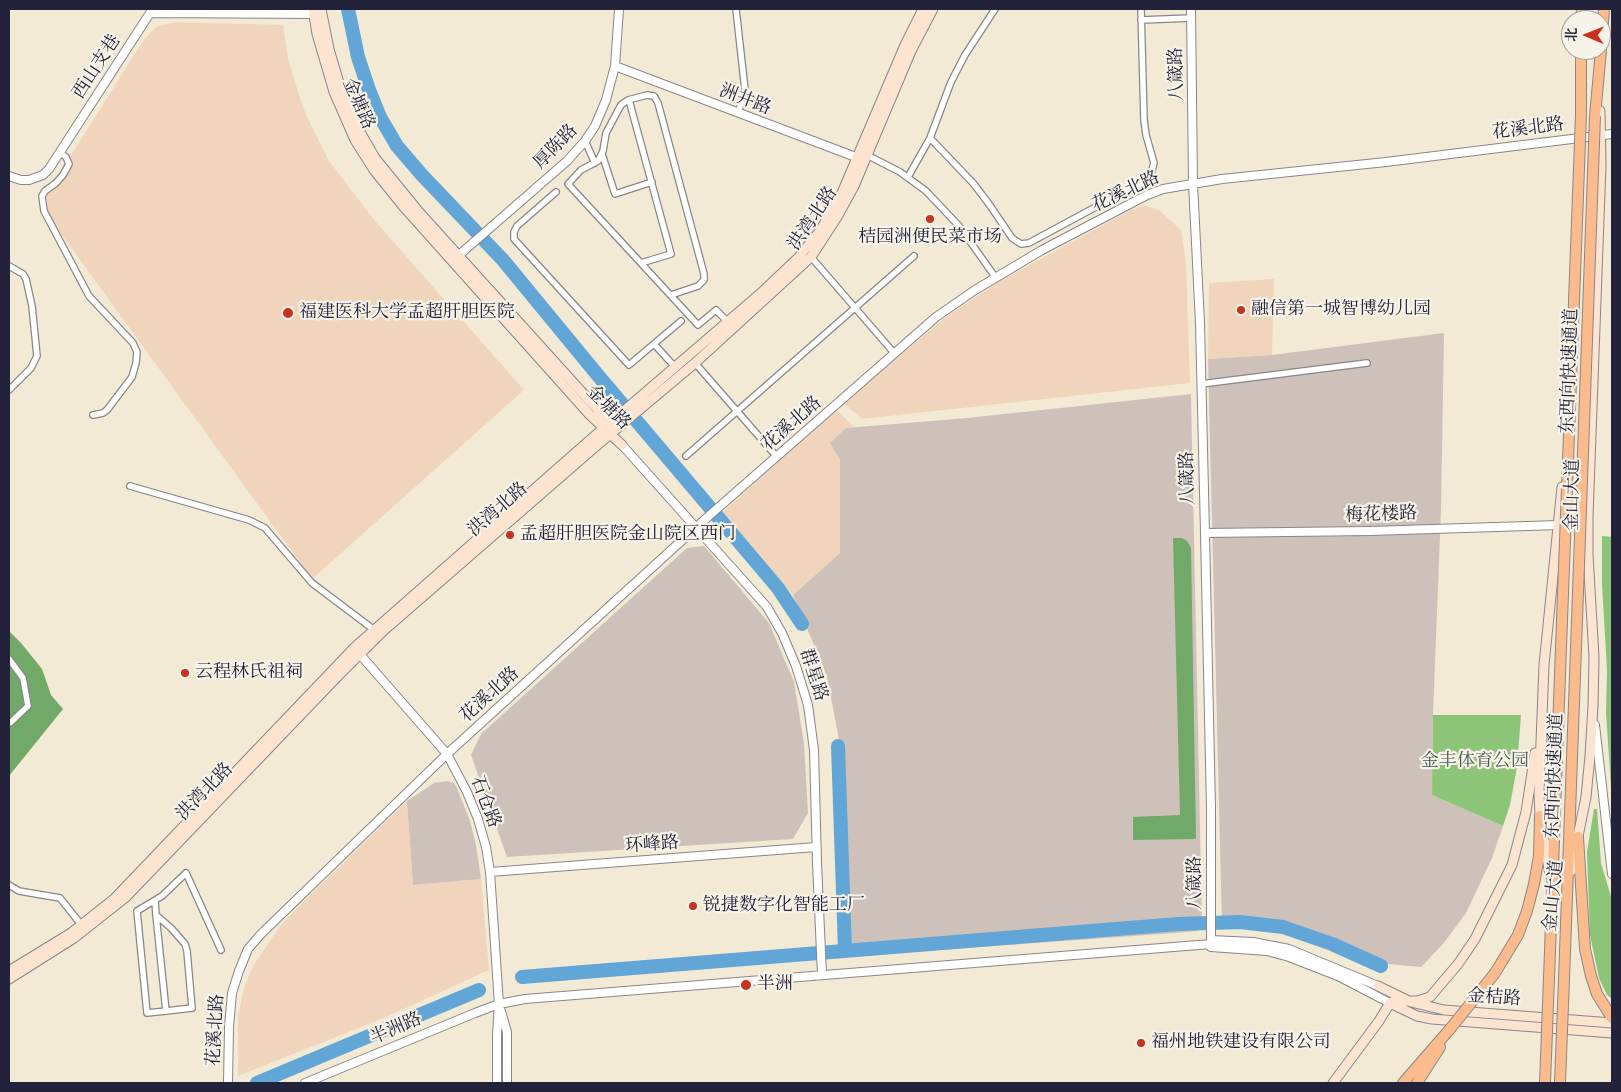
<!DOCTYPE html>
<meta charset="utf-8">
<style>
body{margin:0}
#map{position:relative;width:1621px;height:1092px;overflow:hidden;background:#f2ead4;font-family:"IM FELL Great Primer","Noto Serif SC",serif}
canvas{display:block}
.frame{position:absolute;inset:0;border:10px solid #22223b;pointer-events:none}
.north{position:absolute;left:1561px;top:10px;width:50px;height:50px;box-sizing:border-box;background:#f7f3e8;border:1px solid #a29fa3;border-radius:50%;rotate:271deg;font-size:14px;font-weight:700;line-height:20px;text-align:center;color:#22223b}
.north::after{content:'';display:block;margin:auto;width:18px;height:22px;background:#c8321e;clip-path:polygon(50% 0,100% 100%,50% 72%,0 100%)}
</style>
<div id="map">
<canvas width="1621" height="1092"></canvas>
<div class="frame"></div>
<div class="north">北</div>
</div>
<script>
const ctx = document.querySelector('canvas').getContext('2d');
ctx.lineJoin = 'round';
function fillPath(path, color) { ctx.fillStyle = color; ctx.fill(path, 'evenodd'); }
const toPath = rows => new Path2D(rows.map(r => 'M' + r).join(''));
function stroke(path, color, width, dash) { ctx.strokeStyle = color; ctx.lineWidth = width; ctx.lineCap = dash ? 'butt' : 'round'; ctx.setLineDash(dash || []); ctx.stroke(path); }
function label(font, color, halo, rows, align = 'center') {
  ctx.font = font + ' "IM FELL Great Primer","Noto Serif SC",serif'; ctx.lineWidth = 4.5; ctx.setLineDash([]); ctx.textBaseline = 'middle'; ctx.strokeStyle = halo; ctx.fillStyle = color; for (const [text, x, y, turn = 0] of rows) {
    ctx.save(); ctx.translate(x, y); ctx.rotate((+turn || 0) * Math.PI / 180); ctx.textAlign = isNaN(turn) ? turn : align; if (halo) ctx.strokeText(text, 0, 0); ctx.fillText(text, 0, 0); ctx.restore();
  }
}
fillPath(toPath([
 [175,22,283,25,288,59,301,101,307,117,329,161,375,221,524,390,312,579,51,220,48,211,47,195,62,182,73,162,70,157,143,41,156,27],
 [1144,205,1160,211,1181,230,1186,263,1190,383,862,419,843,403,946,317,998,282,1129,211],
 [1274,279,1272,355,1208,359,1209,283],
 [836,409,854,427,846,428,840,460,840,553,793,595,723,512],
 [407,801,413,885,481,879,489,970,386,1017,238,1076,238,1016,244,988,253,966,281,925,299,906]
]), '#f0d5bc');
fillPath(toPath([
 [1444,333,1441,510,1433,715,1432,795,1503,826,1492,858,1466,913,1443,944,1421,967,1377,963,1299,939,1271,927,1222,926,1208,359,1272,355],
 [1191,394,1202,924,1197,931,1175,933,855,956,849,949,840,745,827,676,793,595,840,553,840,460,830,443,846,428,967,418],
 [704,546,769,623,794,682,804,743,808,813,793,839,507,857,471,755,481,734,687,548],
 [447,781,454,783,457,788,470,821,476,845,481,879,413,885,407,801,434,783]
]), '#cec1b9');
fillPath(toPath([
 [1602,536,1612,537,1612,803,1606,713,1607,671,1602,584],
 [1433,715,1521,715,1517,767,1510,805,1503,826,1432,795],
 [1594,809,1597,809,1601,863,1612,900,1612,999,1607,995,1599,978,1590,935,1587,852]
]), '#8cc478');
fillPath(toPath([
 [1173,538,1182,538,1187,541,1191,548,1196,839,1133,840,1133,817,1180,815],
 [9,631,21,643,42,669,51,695,63,709,9,776]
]), '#71aa68');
stroke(toPath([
 [348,9,358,57,369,90,380,117,397,146,421,174,503,260,596,373,778,588,802,624],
 [838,746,845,951],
 [522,977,1178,924,1240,922,1283,927,1332,944,1381,966],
 [257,1083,479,990]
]), '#61a6d6', 14);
const minor = toPath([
 [736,9,745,90,738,113],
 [1141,20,1191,18],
 [629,100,671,254,641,263],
 [930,138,973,183,989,204,1012,238,1021,244,1029,243,1142,182,1151,174,1154,163,1146,135,1144,120,1141,9],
 [585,141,595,163],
 [60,153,66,157,69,164,63,175,56,183,45,191,42,196,44,211,89,296,133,343,137,352,136,363,132,377,107,410,103,413,93,415],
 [602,154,615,194,652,182],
 [867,155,900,172,926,191,959,226,996,278],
 [908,177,930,138,951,82,965,55,995,9],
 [556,192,517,226,514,232,514,239,629,365,681,321],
 [811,257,895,354],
 [9,266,23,274,26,279,32,306,37,356,31,368,9,390],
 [671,295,698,286,704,280,704,274,658,103,654,96,647,95,628,100,621,105,606,133,603,151,598,161,581,170,568,184,698,325,716,310,728,322],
 [654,344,675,367],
 [695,363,777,457],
 [1201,384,1367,363],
 [686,456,914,256],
 [130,486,249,520,265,528,312,583,373,629],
 [9,659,23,678,28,706,10,723,9,723],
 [9,885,19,891,60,898,83,927],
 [155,901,156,915,166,1011,192,1008,187,951,185,944,171,928,156,915],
 [166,1011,147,1013,137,911,162,896,186,873,221,950]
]);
const tertiary = toPath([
 [1191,9,1193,183,1200,323,1205,533,1211,808,1211,947,1267,951,1289,957,1338,976,1390,1003],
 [615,66,861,159],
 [9,176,21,180,29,180,43,175,49,169,150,13,317,14],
 [459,255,567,161,585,141,595,126,606,100,615,66,619,9],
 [622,445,767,607,782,633,796,666,808,705,814,750,817,863,822,975],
 [1205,533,1370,531,1559,525],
 [357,651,447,754,467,792,478,819,486,847,490,872,499,1004,497,1035,497,1083],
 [1595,725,1612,874],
 [490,872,816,847],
 [1211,940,1253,942,1289,949,1378,986],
 [501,1011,507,1032,507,1083],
 [228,1083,229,1027,232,993,239,971,248,949,261,934,447,754,711,514,936,317,975,290,1042,250,1147,195,1163,189,1222,179,1386,162,1612,134],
 [305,1083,475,1013,499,1004,525,999,1211,944]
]);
const secondary = toPath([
 [313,9,317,34,334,92,355,140,374,170,403,206,590,415,622,445],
 [321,9,329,49,340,86,356,125,375,158,419,212,598,410,610,429],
 [1571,871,1586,797,1590,756,1593,706,1594,657,1588,555,1588,516,1601,165,1600,111],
 [1550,875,1540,816,1539,793,1544,665,1562,487],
 [9,971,71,933,114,899,354,648,589,441,760,294,798,258,820,231,842,193,905,45,923,9],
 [9,979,74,938,126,897,339,675,383,631,596,446,695,363,811,257,837,217,854,186,911,51,933,9],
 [1378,986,1411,1002,1444,1010,1612,1023],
 [1390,1003,1417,1016,1432,1019,1612,1033],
 [1333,1083,1379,1021,1390,1003,1395,1001,1417,1001,1430,997,1458,964,1475,939,1512,865,1526,812,1535,753]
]);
const trunk = toPath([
 [1581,20,1582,9],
 [1581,115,1581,50],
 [1595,116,1601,50],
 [1578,837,1585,949,1591,976,1597,994,1612,1018],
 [1495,973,1518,935,1527,911,1534,884,1539,856,1540,816],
 [1549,978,1561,647],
 [1564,979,1576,648],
 [1403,1083,1450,1029],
 [1417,1083,1440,1047]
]);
stroke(minor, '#8a8688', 8);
stroke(tertiary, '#8a8688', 10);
stroke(secondary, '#8a8688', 11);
stroke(trunk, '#8a8688', 12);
stroke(minor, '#fff', 5.5);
stroke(tertiary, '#fff', 8);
stroke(secondary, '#fde4d1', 9);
stroke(trunk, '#fbbb8d', 10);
const trunkBridge = toPath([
 [1601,49,1604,9],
 [1561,647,1581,115],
 [1576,648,1595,116],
 [1450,1029,1495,973],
 [1545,1083,1549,978],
 [1560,1083,1564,979]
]);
stroke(trunkBridge, '#8a8688', 12, []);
stroke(trunkBridge, '#fbbb8d', 10);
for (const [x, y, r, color] of [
 [930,219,5,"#c8321e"],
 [1241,310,5,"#c8321e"],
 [288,313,6,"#c8321e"],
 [510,535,5,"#c8321e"],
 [185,673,5,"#c8321e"],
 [693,906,5,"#c8321e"],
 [746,985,6,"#c8321e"],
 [1141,1043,5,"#c8321e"]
]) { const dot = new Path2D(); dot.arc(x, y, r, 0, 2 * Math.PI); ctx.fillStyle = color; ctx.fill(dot); stroke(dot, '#f7f3e8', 2); }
label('18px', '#22223b', '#f7f3e8', [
 ["西山支巷",97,67,-57],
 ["八箴路",1177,74,-91],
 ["洲井路",745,100,21],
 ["金塘路",358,104,66],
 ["花溪北路",1528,129,-7],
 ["厚陈路",556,147,-46],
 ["花溪北路",1126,192,-25],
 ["洪湾北路",813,219,-56],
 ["东西向快速通道",1570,371,-88],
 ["金塘路",608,408,45],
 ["花溪北路",792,424,-41],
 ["八箴路",1188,478,-91],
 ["金山大道",1573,495,-89],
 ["洪湾北路",498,510,-41],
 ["梅花楼路",1381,515,-2],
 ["群星路",813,675,72],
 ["花溪北路",490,695,-42],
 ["东西向快速通道",1555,776,-88],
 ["洪湾北路",205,792,-46],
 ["石仓路",485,802,69],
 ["环峰路",652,845,-4],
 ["八箴路",1196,883,-90],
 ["金山大道",1554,896,-84],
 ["金桔路",1494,998,4],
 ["半洲路",396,1029,-23],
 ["花溪北路",216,1030,-87]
]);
label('18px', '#22223b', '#f7f3e8', [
 ["桔园洲便民菜市场",930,238,"center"],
 ["融信第一城智博幼儿园",1251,310],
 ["福建医科大学孟超肝胆医院",299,313],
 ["孟超肝胆医院金山院区西门",520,535],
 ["云程林氏祖祠",195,673],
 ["锐捷数字化智能工厂",703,906],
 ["半洲",757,985],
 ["福州地铁建设有限公司",1151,1043]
], 'left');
label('18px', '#475b50', '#f7f3e8', [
 ["金丰体育公园",1475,762]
]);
</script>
